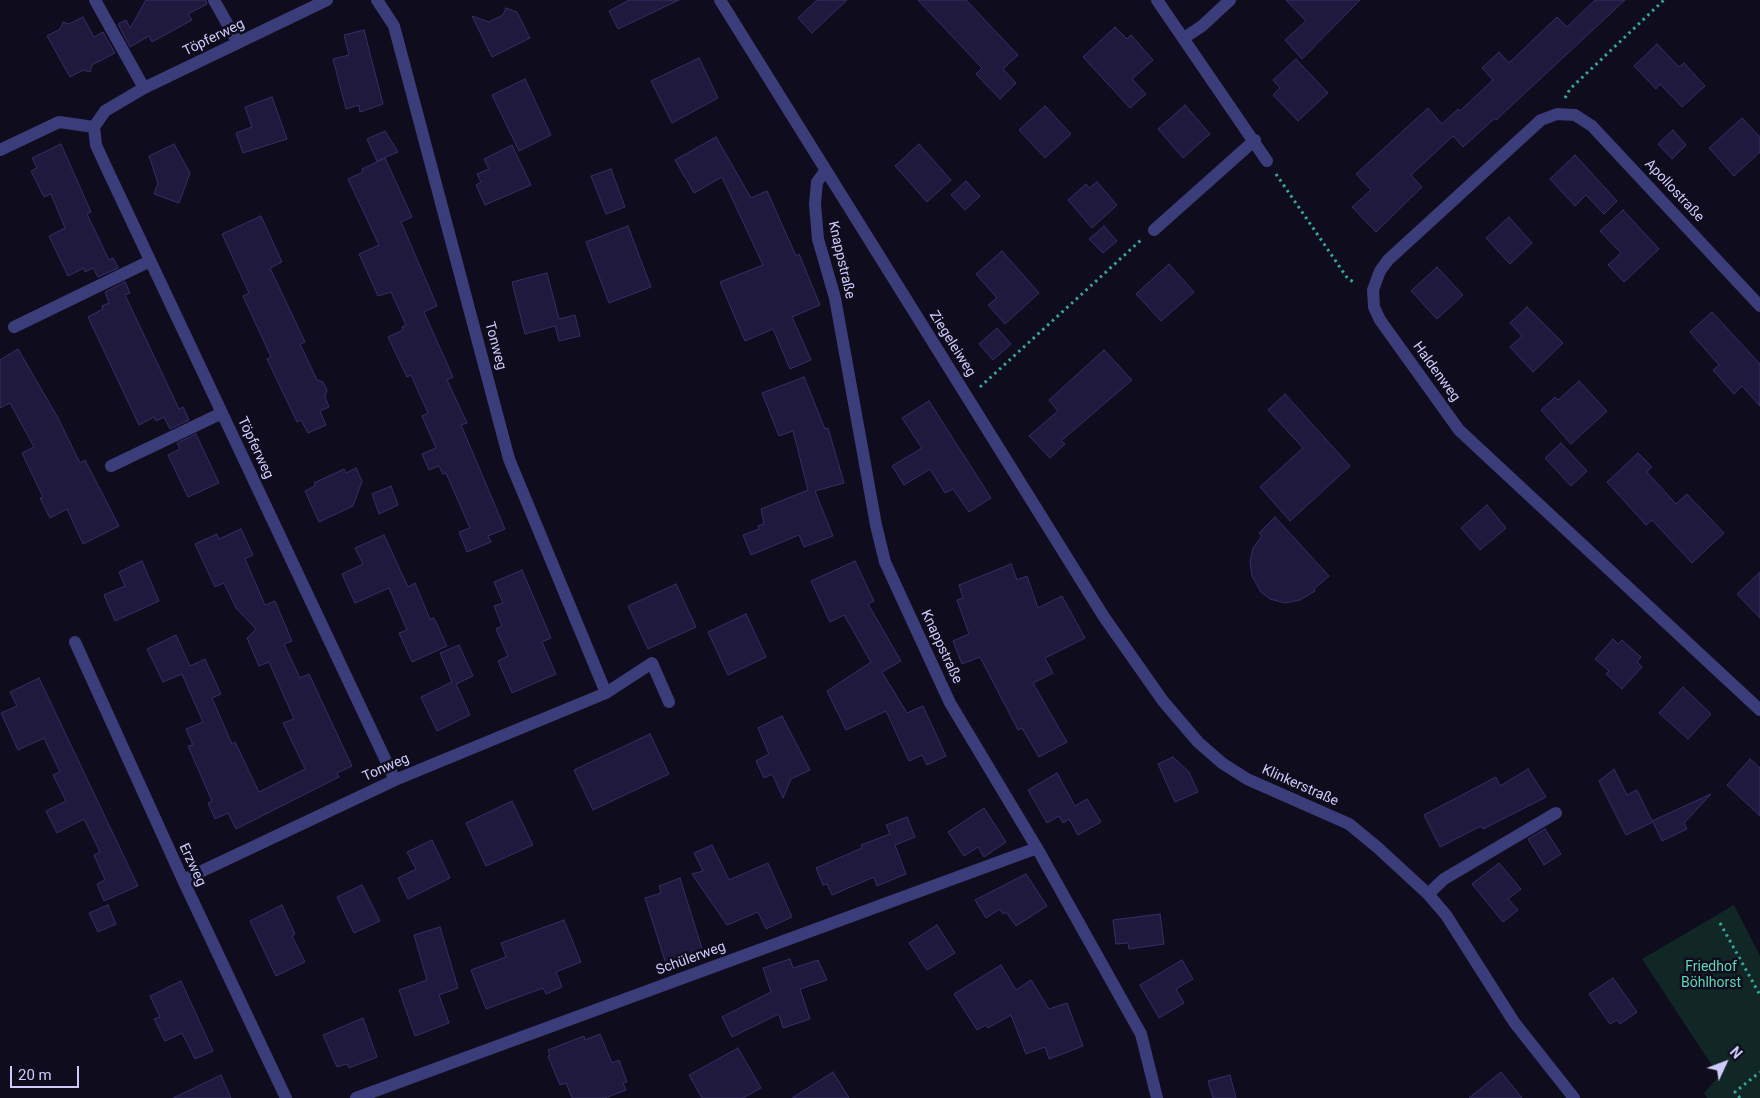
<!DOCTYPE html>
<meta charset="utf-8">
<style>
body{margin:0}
#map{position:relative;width:1760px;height:1098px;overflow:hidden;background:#0f0d1d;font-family:Roboto,sans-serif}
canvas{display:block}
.north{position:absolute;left:1700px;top:1038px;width:50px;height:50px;-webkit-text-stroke:4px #0f0d1d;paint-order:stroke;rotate:47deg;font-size:14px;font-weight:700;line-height:20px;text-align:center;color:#cfccfc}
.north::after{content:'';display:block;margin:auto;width:18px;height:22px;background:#cfccfc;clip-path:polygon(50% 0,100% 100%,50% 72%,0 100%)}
.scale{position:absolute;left:10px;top:1066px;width:69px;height:22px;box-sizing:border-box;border:2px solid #cfccfc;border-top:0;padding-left:6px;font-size:15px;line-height:18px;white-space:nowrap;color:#cfccfc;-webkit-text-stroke:4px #0f0d1d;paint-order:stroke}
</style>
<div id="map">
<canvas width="1760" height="1098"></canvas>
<div class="north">N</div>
<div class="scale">20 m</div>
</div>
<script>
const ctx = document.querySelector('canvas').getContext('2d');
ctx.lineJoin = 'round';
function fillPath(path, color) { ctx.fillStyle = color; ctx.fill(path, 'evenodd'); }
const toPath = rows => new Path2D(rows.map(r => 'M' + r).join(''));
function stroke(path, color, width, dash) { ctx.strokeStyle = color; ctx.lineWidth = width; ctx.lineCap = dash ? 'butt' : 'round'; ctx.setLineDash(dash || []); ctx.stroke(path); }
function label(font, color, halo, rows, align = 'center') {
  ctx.font = font + ' Roboto,sans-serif'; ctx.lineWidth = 5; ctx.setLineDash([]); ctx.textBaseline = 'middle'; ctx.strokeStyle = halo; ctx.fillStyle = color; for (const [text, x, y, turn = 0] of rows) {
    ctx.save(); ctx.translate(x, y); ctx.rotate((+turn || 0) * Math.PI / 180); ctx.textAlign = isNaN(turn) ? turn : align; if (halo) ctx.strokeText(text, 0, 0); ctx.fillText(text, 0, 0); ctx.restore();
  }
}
fillPath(toPath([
 [1734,905,1760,956,1760,1098,1707,1098,1704,1093,1719,1076,1642,959]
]), '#102725');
const building = toPath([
 [146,0,206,0,207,4,188,14,192,20,152,42,149,36,130,47,118,24,126,20,130,28,146,0],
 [679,0,618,29,609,11,629,0,679,0],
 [817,0,847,0,812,33,798,18,817,0],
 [918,0,966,0,1018,55,1003,69,1016,83,1000,99,976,74,982,68,918,0],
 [1286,0,1360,0,1302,59,1285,40,1306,21,1286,0],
 [1595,0,1625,0,1496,120,1495,118,1463,147,1453,136,1411,175,1422,187,1376,232,1352,207,1371,190,1356,174,1428,108,1442,124,1458,109,1460,111,1493,80,1482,68,1499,52,1509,63,1557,17,1567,27,1595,0],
 [506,8,517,12,530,38,492,57,472,16,489,22,503,15,506,8],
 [83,17,94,37,103,32,115,53,92,65,90,72,83,70,70,77,47,36,60,29,63,22,69,24,83,17],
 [1115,27,1127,39,1131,35,1153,60,1132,79,1146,94,1130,108,1083,57,1115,27],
 [364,30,383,104,360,112,359,105,346,109,333,59,349,55,344,35,364,30],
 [1657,44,1679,67,1684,63,1705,86,1682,107,1660,84,1656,89,1634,66,1657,44],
 [699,58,718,98,672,123,651,81,699,58],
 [1296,59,1328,93,1298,121,1273,95,1280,88,1273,80,1296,59],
 [525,79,551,135,519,151,492,95,525,79],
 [272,97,287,139,243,153,236,133,252,127,245,107,272,97],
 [1185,105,1210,134,1183,158,1158,129,1185,105],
 [1045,106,1071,134,1045,158,1019,130,1045,106],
 [1742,118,1760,137,1760,152,1734,176,1709,148,1742,118],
 [1673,130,1686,145,1672,159,1658,144,1673,130],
 [385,131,398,152,377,161,367,139,385,131],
 [716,137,751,198,767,191,796,256,799,254,820,305,792,317,811,360,790,369,773,329,745,341,720,282,763,265,722,177,694,193,675,160,716,137],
 [61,144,91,212,87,214,109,260,113,258,118,268,98,277,93,268,85,272,84,268,68,276,49,236,65,228,51,194,44,197,31,171,37,168,32,158,61,144],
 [174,144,190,173,179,203,154,194,158,183,149,156,174,144],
 [919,144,951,180,927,202,895,166,919,144],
 [512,145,531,185,485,205,476,185,481,182,477,174,489,169,484,159,512,145],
 [1575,155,1617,201,1604,214,1586,195,1575,206,1550,179,1575,155],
 [385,158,412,217,401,222,437,306,424,312,453,377,447,380,467,423,461,425,505,529,488,536,491,542,467,552,459,532,470,528,446,473,443,474,439,466,429,470,422,454,436,448,422,416,428,413,411,375,407,377,388,337,403,330,402,327,406,325,391,292,378,296,359,254,379,245,348,179,363,172,362,169,385,158],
 [611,169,625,207,606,214,591,176,611,169],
 [966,181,980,196,965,210,951,195,966,181],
 [1097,182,1117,205,1092,228,1068,200,1086,184,1089,188,1097,182],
 [1623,210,1659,249,1624,282,1608,265,1621,253,1600,231,1623,210],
 [261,216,282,262,270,268,305,342,300,344,317,380,323,382,327,390,325,397,329,407,320,411,326,425,308,433,301,420,297,422,267,359,271,357,243,296,249,293,222,234,261,216],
 [1509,217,1532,243,1510,264,1486,238,1509,217],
 [628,226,651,287,609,303,586,242,628,226],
 [1104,226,1117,241,1103,253,1089,239,1104,226],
 [1002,251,1039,293,1005,324,988,305,997,298,976,274,1002,251],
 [1169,264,1194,292,1161,321,1136,294,1169,264],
 [1437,267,1463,295,1437,319,1411,291,1437,267],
 [547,273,559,319,575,315,580,336,559,341,555,326,525,334,512,282,547,273],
 [125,282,130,293,125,295,179,409,183,407,189,420,170,429,164,417,156,421,154,417,139,425,88,317,103,309,102,306,109,303,105,292,125,282],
 [1527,307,1563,343,1533,372,1510,347,1522,336,1510,323,1527,307],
 [1712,312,1760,364,1760,406,1742,386,1734,394,1713,370,1719,365,1690,332,1712,312],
 [997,328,1011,344,993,360,979,344,997,328],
 [18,349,58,418,80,463,85,460,119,526,83,544,67,509,50,518,40,498,43,497,22,453,34,447,10,403,0,408,0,360,18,349],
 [1104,350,1132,380,1061,441,1065,444,1050,458,1029,436,1058,411,1049,400,1104,350],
 [804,377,825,429,828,428,844,483,815,491,833,536,804,547,799,535,751,555,743,535,759,529,758,526,764,524,761,509,808,490,793,431,779,436,762,393,804,377],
 [1579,381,1607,411,1571,444,1541,410,1555,397,1558,400,1579,381],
 [1285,394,1350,466,1290,521,1260,487,1303,448,1268,410,1285,394],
 [929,401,991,498,969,512,953,489,945,493,930,469,904,485,892,466,922,448,902,418,929,401],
 [196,434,219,483,188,497,168,455,180,449,177,443,196,434],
 [1561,443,1587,471,1571,486,1545,458,1561,443],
 [1638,453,1652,467,1647,472,1676,504,1687,494,1724,533,1692,563,1652,520,1646,525,1607,482,1638,453],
 [356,468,362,481,353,506,319,522,305,491,315,486,314,483,344,469,346,473,356,468],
 [391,486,398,505,379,514,372,494,391,486],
 [1487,505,1506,528,1480,550,1461,528,1487,505],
 [1275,517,1329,576,1314,589,1315,591,1300,600,1285,603,1270,599,1261,592,1252,576,1250,562,1253,548,1262,536,1259,533,1275,517],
 [241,529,253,555,245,559,265,605,275,601,292,641,284,644,300,678,309,674,352,766,337,773,339,777,236,829,228,813,215,819,208,803,212,801,188,746,193,745,186,729,203,722,182,674,163,682,147,649,176,635,190,666,205,659,221,694,212,698,232,744,235,742,259,792,305,769,283,723,294,719,269,662,259,666,247,638,256,629,236,608,224,583,215,587,195,544,217,534,219,539,241,529],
 [384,535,408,587,415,583,430,619,434,618,447,646,412,662,399,633,407,630,389,588,355,603,342,574,363,564,355,548,384,535],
 [142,561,159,601,115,621,104,595,125,586,119,572,142,561],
 [855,561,874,601,868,604,901,661,882,672,907,713,923,706,946,756,927,765,922,755,909,761,886,711,846,730,827,691,871,662,844,615,830,622,811,581,855,561],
 [1011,564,1017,580,1027,576,1038,608,1062,596,1085,638,1045,658,1053,673,1033,683,1067,742,1039,757,1022,728,1018,730,980,657,962,664,953,641,969,634,957,600,963,598,959,585,1011,564],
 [522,570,551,638,542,642,556,674,512,693,498,661,508,656,496,629,502,626,494,606,503,603,494,582,522,570],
 [1760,572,1760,618,1737,594,1760,572],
 [676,584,696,627,648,649,628,606,676,584],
 [746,614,766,657,728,675,708,632,746,614],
 [1613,639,1618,644,1622,640,1641,657,1637,662,1642,667,1622,689,1606,674,1609,671,1595,659,1613,639],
 [459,645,473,676,456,684,470,715,437,731,421,697,452,682,440,653,459,645],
 [39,678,138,886,104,901,97,884,105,880,94,855,100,852,84,819,57,833,46,811,66,801,53,775,60,772,44,738,18,750,1,713,17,706,10,692,39,678],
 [1683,687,1711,714,1688,739,1659,713,1683,687],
 [782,716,810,770,791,779,783,798,772,774,764,778,756,761,769,754,758,728,782,716],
 [650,734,669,774,593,810,574,770,650,734],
 [1173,757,1189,772,1198,792,1175,802,1158,764,1173,757],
 [1750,759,1760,768,1760,816,1727,785,1750,759],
 [1528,769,1546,797,1483,829,1481,826,1440,847,1424,815,1496,777,1500,786,1528,769],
 [1614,769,1627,795,1637,790,1652,821,1711,794,1684,823,1687,829,1662,841,1653,822,1626,835,1599,781,1614,769],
 [1057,773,1075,806,1087,799,1101,822,1078,835,1069,819,1063,823,1059,816,1047,823,1028,790,1057,773],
 [512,801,533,845,486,866,466,823,512,801],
 [984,808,1006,842,984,857,978,847,964,856,948,832,984,808],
 [907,817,915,837,895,845,906,874,877,886,874,877,832,895,827,884,823,885,816,868,862,848,861,845,890,834,886,825,907,817],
 [1545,829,1561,854,1544,865,1528,839,1545,829],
 [432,840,450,878,408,899,398,878,416,869,407,852,432,840],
 [712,845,729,880,768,863,792,917,766,929,758,912,727,925,692,874,703,871,694,853,712,845],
 [1499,863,1521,889,1508,899,1518,910,1503,922,1472,884,1499,863],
 [1026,874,1047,906,1016,926,1006,912,1003,914,1000,909,986,918,975,900,1026,874],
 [680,878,704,955,667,967,645,898,661,893,659,886,680,878],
 [362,885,380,921,354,933,337,897,362,885],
 [108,905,116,924,98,932,89,913,108,905],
 [282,905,295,934,292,936,305,962,276,976,250,921,282,905],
 [1160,914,1164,944,1129,949,1128,943,1116,944,1113,920,1160,914],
 [564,920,581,962,556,972,562,987,546,994,543,988,486,1009,471,970,506,957,501,943,564,920],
 [937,925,955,953,927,970,909,943,937,925],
 [440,927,458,988,439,995,449,1023,415,1036,399,990,427,980,414,935,440,927],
 [790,959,793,968,818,960,827,980,800,989,810,1019,783,1028,779,1014,732,1037,722,1017,771,992,763,968,790,959],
 [1182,960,1193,979,1176,989,1184,1003,1159,1018,1140,985,1182,960],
 [1001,965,1016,990,1031,980,1049,1009,1067,1003,1083,1046,1049,1059,1045,1047,1026,1054,1011,1015,988,1028,986,1025,977,1030,954,994,1001,965],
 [1613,978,1637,1012,1620,1024,1617,1020,1610,1024,1589,994,1613,978],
 [181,981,213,1051,195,1059,182,1033,165,1041,154,1019,160,1017,150,996,181,981],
 [363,1018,377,1057,349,1068,347,1064,337,1067,323,1035,363,1018],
 [600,1034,612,1063,619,1060,627,1082,623,1083,626,1090,605,1098,572,1098,566,1083,560,1085,548,1056,550,1055,548,1050,584,1036,585,1040,600,1034],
 [738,1048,761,1088,743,1098,702,1098,689,1075,738,1048],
 [833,1072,849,1098,792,1098,833,1072],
 [1501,1072,1522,1098,1469,1098,1501,1072],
 [221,1075,231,1098,173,1098,221,1075],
 [1230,1075,1236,1098,1213,1098,1208,1081,1230,1075]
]);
fillPath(building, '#1f1a3d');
stroke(building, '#362e68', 1);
stroke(toPath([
 [1565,98,1570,89,1664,0],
 [1276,174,1348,279,1356,283],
 [980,387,1141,240],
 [1720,923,1760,995],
 [1740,1098,1735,1092,1760,1072]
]), '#34a89b', 3, [2.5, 4]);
stroke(toPath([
 [95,0,144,88],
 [214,0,238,43],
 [327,0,144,88,105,111,94,127,96,145,107,169,395,780],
 [377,0,394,26,509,459,606,693],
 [720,0,1104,617,1163,701,1198,742,1222,763,1247,779,1349,824,1377,847,1428,894,1446,915,1514,1022,1574,1098],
 [1157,0,1267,161],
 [1184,38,1202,26,1230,0],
 [0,150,59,122,94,127],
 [826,170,817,182,815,204,818,239,835,298,876,525,885,562,950,703,1037,848,1141,1034,1157,1098],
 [1154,230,1255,140],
 [1760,306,1592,126,1575,115,1557,114,1541,120,1388,260,1380,271,1373,290,1374,307,1380,320,1459,430,1760,710],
 [14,327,150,261],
 [111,466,222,413],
 [75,642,183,880,286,1098],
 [183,880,395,780,606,693,652,663,669,702],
 [1428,894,1444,879,1556,813],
 [356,1098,1037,848]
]), '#3b3c7a', 12);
label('14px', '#cfccfc', '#0f0d1d', [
 ["Töpferweg",214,38,-26],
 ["Apollostraße",1674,191,47],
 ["Knappstraße",841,260,77],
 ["Ziegeleiweg",952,344,58],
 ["Tonweg",495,346,75],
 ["Haldenweg",1436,372,54],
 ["Töpferweg",255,448,65],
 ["Knappstraße",941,647,65],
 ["Tonweg",386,768,-24],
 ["Klinkerstraße",1300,786,24],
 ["Erzweg",192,865,65],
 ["Schülerweg",691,959,-20]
]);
label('14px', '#5ed7b2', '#0f0d1d', [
 ["Friedhof",1711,967],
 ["Böhlhorst",1711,983]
]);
</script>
